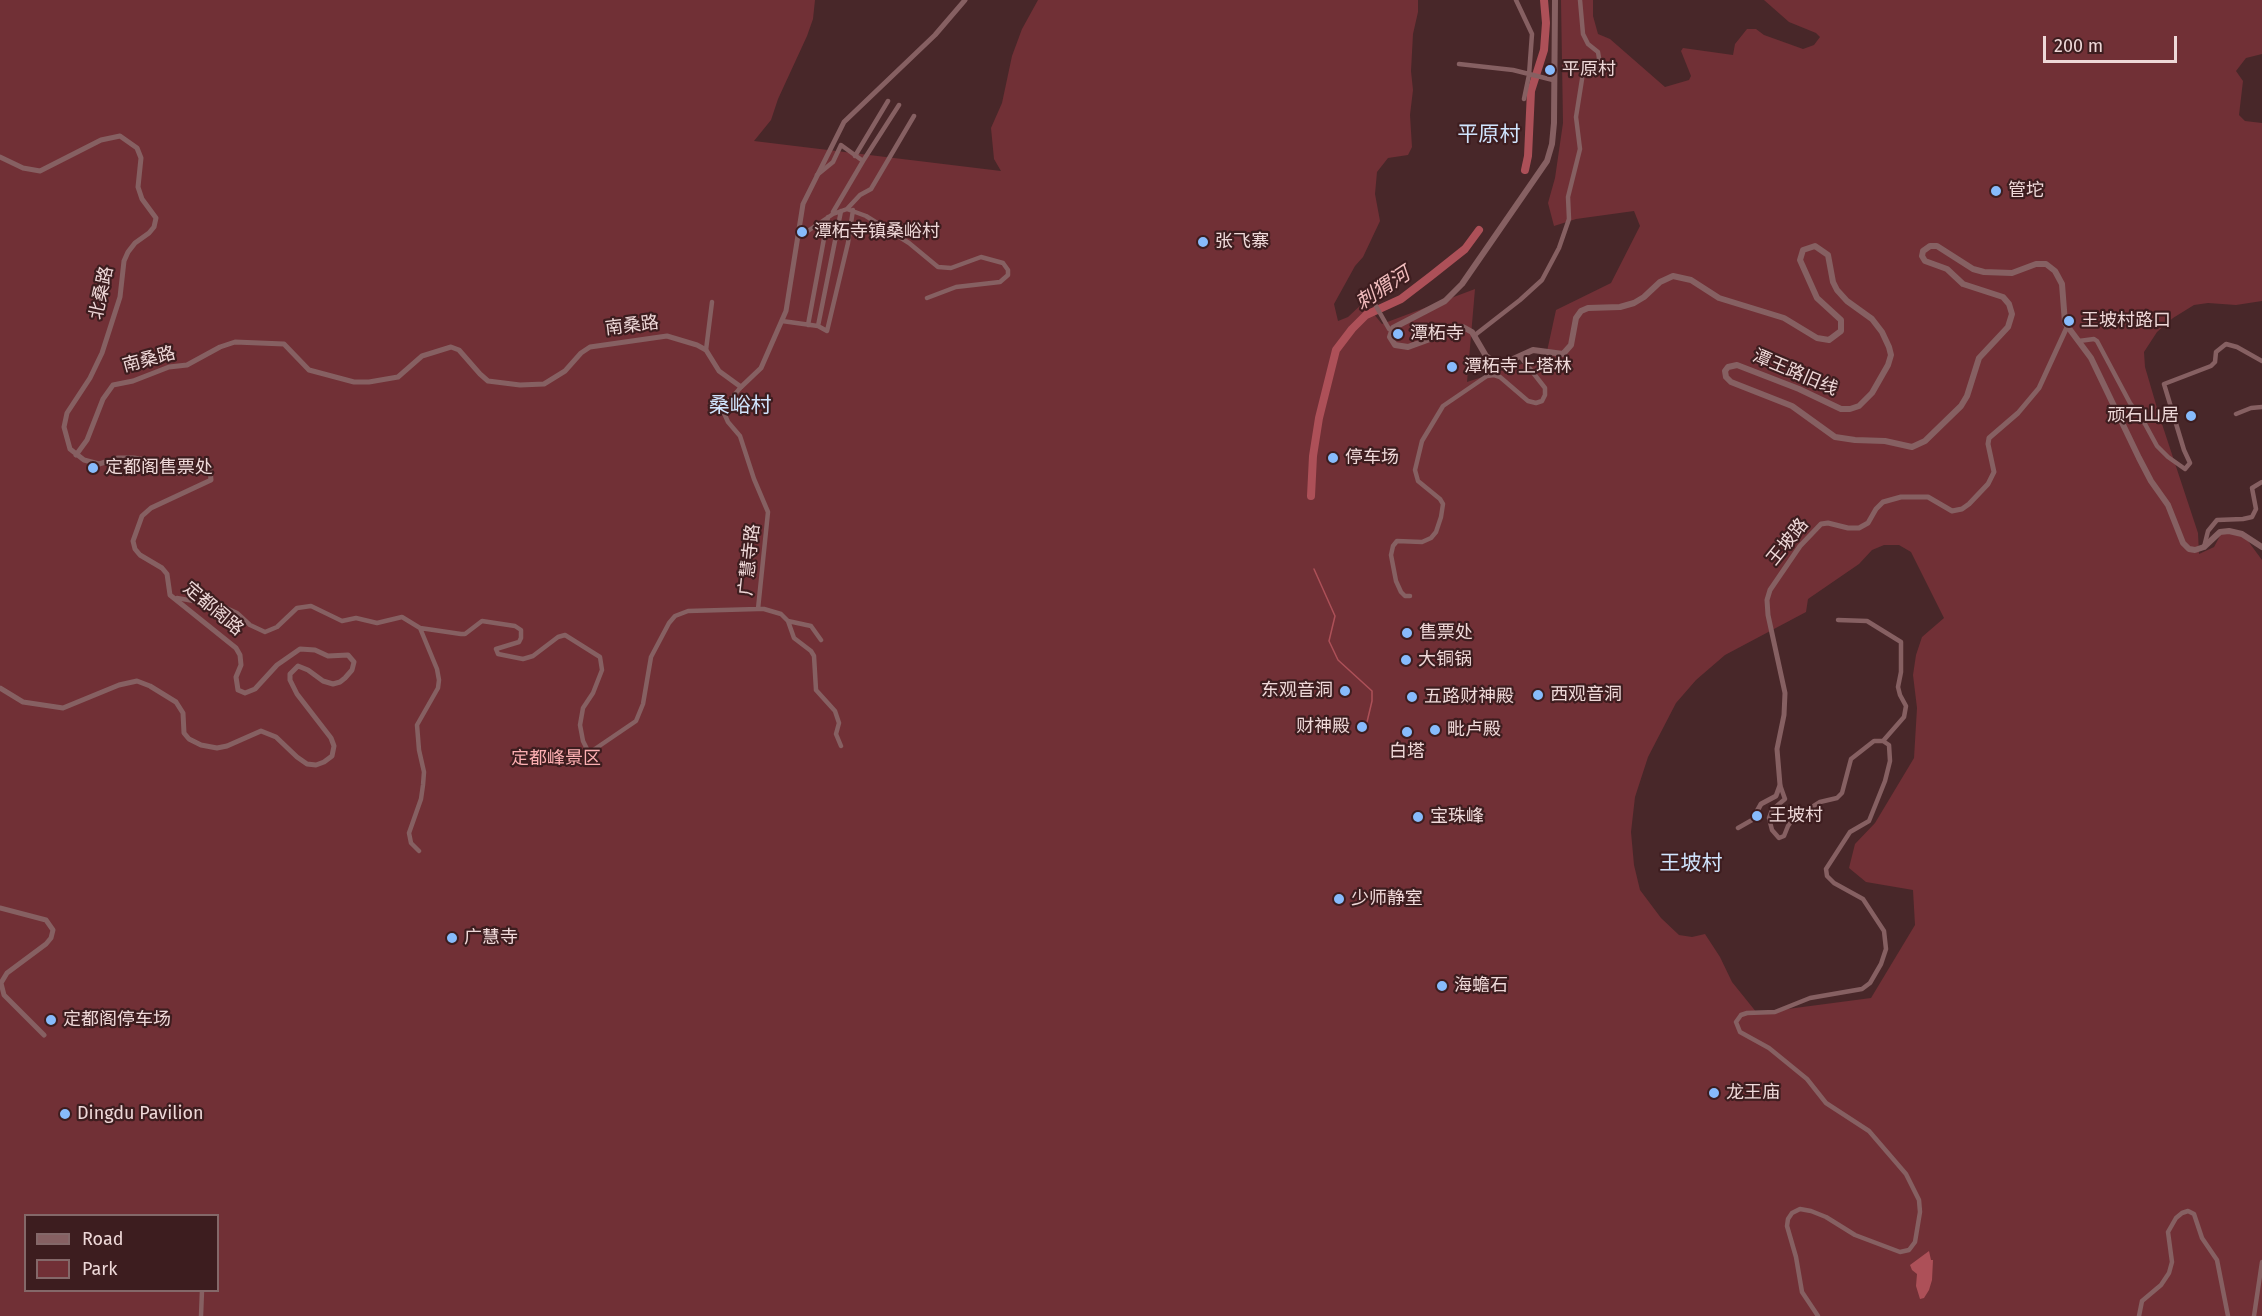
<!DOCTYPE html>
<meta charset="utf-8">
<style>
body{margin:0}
#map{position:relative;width:2262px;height:1316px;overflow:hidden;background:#482729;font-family:"Fira Sans",sans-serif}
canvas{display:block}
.legend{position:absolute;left:24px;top:1214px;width:195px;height:78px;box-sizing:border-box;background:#3d1d1f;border:2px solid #846869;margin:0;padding:8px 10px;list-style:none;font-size:18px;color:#eed8d8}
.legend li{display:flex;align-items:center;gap:12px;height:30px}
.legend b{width:30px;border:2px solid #846869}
.scale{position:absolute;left:2043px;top:36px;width:134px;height:27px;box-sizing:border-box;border:3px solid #eed8d8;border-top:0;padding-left:8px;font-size:18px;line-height:21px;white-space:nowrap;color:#eed8d8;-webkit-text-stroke:4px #3d1d1f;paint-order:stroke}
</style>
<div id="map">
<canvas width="2262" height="1316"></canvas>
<ul class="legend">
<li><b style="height:8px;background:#866062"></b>Road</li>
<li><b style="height:16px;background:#713036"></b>Park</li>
</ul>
<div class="scale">200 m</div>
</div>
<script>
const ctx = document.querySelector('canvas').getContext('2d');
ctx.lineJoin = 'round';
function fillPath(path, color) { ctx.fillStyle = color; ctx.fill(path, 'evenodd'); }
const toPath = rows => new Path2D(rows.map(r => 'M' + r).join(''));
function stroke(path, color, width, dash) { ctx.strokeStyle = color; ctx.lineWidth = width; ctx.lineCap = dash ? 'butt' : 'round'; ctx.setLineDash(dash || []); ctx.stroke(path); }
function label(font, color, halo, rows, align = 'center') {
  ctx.font = font + ' "Fira Sans","Noto Sans SC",sans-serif'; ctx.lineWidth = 4.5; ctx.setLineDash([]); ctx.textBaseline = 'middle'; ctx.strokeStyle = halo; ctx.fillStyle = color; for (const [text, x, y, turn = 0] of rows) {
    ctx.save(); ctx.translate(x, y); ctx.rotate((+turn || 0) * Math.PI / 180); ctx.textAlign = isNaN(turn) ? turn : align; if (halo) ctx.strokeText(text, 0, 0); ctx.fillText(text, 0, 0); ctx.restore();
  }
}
fillPath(toPath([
 [0,0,815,0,813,19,807,36,778,99,771,120,754,141,1001,171,994,159,991,128,1002,103,1012,56,1022,29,1038,0,1418,0,1418,12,1413,34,1411,71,1413,90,1410,115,1412,147,1408,155,1388,158,1377,172,1375,194,1380,221,1363,257,1355,266,1334,304,1338,321,1348,317,1364,302,1382,324,1475,289,1467,382,1546,356,1556,310,1611,283,1640,226,1634,211,1576,219,1554,226,1548,203,1555,178,1563,123,1561,0,1593,0,1593,16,1598,34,1610,39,1665,87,1689,80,1691,76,1681,51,1683,48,1733,55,1735,44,1747,29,1756,29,1764,35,1803,49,1814,45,1820,37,1816,33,1789,22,1764,0,2262,0,2262,54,2246,58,2236,71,2243,81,2239,115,2245,121,2262,123,2262,301,2236,305,2208,303,2194,305,2173,318,2157,332,2144,352,2145,367,2160,418,2198,533,2199,554,2214,547,2221,534,2238,533,2248,541,2262,560,2262,1316,0,1316],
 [1884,545,1899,545,1911,552,1944,618,1922,637,1916,655,1913,675,1917,708,1914,758,1875,823,1855,844,1849,868,1866,882,1913,890,1915,925,1871,998,1757,1013,1732,982,1720,957,1705,934,1692,937,1679,935,1661,918,1640,890,1634,865,1631,832,1635,797,1648,757,1676,703,1696,680,1725,655,1806,612,1808,599,1859,564,1872,550],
 [26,1216,218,1216,218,1290,26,1290]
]), '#713036');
fillPath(toPath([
 [1929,1251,1931,1260,1933,1260,1932,1280,1929,1290,1924,1298,1920,1299,1916,1286,1917,1274,1912,1270,1910,1265]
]), '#ad5058');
stroke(toPath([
 [1314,569,1335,616,1329,641,1338,660,1372,691,1372,701,1367,722]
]), '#ad5058', 1.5);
stroke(toPath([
 [1525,170,1528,156,1531,91,1544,50,1546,23,1544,0],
 [1311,496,1313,456,1319,418,1336,350,1352,329,1366,315,1401,299,1431,276,1465,249,1479,230]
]), '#ad5058', 8);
stroke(toPath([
 [1516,0,1532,34,1529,75,1524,99],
 [1459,64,1513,70,1553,80],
 [855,156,888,101],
 [863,161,899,105],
 [817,175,833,162,841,145,863,161,833,212],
 [847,209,860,195,871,189,914,116],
 [799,237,833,214,847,209,866,216,909,243,938,267,951,268,981,257,1003,263,1008,270,1008,275,1000,282,956,287,927,298],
 [1387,276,1374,292,1372,299,1389,329],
 [782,321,818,326,827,331,848,243,853,210],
 [808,325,828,217],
 [818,326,841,211],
 [1475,335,1520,300,1542,280,1559,248,1569,219,1568,197,1580,149,1576,117,1583,73,1593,70,1597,66,1599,58,1598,52,1588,44,1583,34,1580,0],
 [2079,341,2094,339,2097,341,2130,403,2145,424,2157,446,2168,457,2185,469,2190,463,2184,450,2164,384,2211,366,2215,362,2216,352,2226,344,2237,347,2262,361],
 [706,350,712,302],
 [2236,414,2251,408,2262,407],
 [2204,547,2208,531,2217,520,2243,519,2252,517,2256,509,2252,488,2262,482],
 [1410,596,1405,596,1401,592,1396,581,1391,555,1393,546,1397,541,1422,542,1431,538,1436,532,1441,517,1443,504,1440,499,1418,481,1415,470,1422,441,1443,406,1487,376,1494,375,1500,377,1528,401,1536,403,1542,401,1545,395,1545,388,1520,356],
 [177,598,222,606,237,613,250,625,265,632,277,627,297,608,311,606,342,621,356,618,377,623,402,617,420,628],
 [758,609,764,609,781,614,788,621,811,626,821,640],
 [1838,620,1867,621,1901,642,1901,672,1898,687,1900,695,1906,706,1904,717,1883,741],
 [788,621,794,638,811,651,814,656,816,690,835,711,839,723,836,734,841,746],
 [1780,785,1785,799,1772,810,1769,818,1772,830,1779,838,1784,836,1788,826,1793,819,1820,802,1837,798,1842,793,1851,759,1874,741,1883,741,1889,745,1890,761,1885,781,1869,821,1850,832,1826,869,1827,876,1834,883,1863,899,1884,931,1886,949,1881,964,1870,983,1862,989,1810,998,1775,1012,1747,1013,1741,1015,1736,1022,1740,1032,1769,1048,1807,1079,1826,1103,1869,1131,1906,1174,1919,1200,1920,1212,1915,1242,1909,1250,1900,1252,1855,1235,1826,1217,1811,1211,1800,1209,1792,1213,1788,1219,1787,1226,1796,1257,1802,1292,1818,1316],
 [1738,828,1752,820,1756,813],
 [419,851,411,843,409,833,421,799,423,785,424,772,419,750,417,725,438,688,439,680,437,669,420,628,461,634,465,634,482,621,515,626,521,630,521,638,519,642,496,649,498,654,523,659,533,656,558,637,565,635,600,657,602,670,593,693,583,708,580,725,583,741,589,753,636,721,643,704,651,657,669,623,675,616,688,611,758,609,768,512,754,479,740,436,728,422,724,413,725,406,741,387],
 [201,1316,202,1290],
 [2139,1316,2142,1301,2161,1285,2169,1273,2172,1262,2168,1232,2176,1218,2182,1213,2188,1211,2194,1214,2202,1238,2217,1260,2228,1316],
 [2254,1316,2262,1262]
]), '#866062', 4.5);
stroke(toPath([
 [0,157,23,168,40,171,101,140,120,136,137,148,141,158,138,187,142,199,156,218,154,227,149,233,135,243,128,252,124,261,120,297,102,353,90,378,67,413,64,427,70,449,84,460,99,464,118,458,134,458,153,461,177,473,210,469,211,480,151,508,142,516,133,541,135,549,140,555,162,568,167,574,170,595,236,648,240,655,241,665,236,677,238,690,245,693,255,689,277,665,300,649,315,650,328,656,348,655,354,662,352,670,345,678,340,682,333,684,323,681,308,670,298,666,290,674,290,680,297,694,331,738,334,746,332,756,324,762,316,765,307,764,297,757,276,737,261,731,227,746,217,748,201,745,189,739,184,733,183,713,176,702,150,686,137,681,119,685,63,708,23,702,0,688],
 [76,455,87,440,103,399,113,385,133,381,169,367,187,365,220,347,235,342,284,344,309,370,354,382,369,382,398,377,422,356,451,347,459,350,480,374,488,381,520,385,544,384,565,371,581,353,590,347,667,336,697,345,706,350,719,371,741,387,761,368,786,311,803,204,844,122,935,35,965,0],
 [1756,813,1761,804,1776,796,1780,785,1777,749,1784,715,1785,693,1768,615,1767,600,1770,590,1800,546,1821,524,1828,523,1848,528,1859,528,1868,523,1876,509,1883,502,1901,497,1928,497,1952,511,1962,509,1969,504,1988,484,1994,472,1988,444,1989,438,2018,413,2039,388,2067,327],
 [0,908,46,920,53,930,51,938,46,944,7,973,1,983,4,995,44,1035]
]), '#866062', 5);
stroke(toPath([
 [1555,0,1554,123,1552,144,1547,161,1462,284,1445,301,1393,328,1390,337,1395,345,1408,347,1463,327,1472,332,1486,356,1495,362,1511,360,1533,350,1563,354,1571,345,1576,318,1581,311,1588,308,1620,307,1634,303,1644,297,1660,282,1673,276,1691,280,1719,298,1784,318,1817,338,1829,340,1841,331,1841,320,1817,298,1800,260,1803,250,1815,246,1828,255,1833,282,1837,290,1847,301,1872,319,1882,332,1889,347,1891,355,1888,365,1872,393,1859,406,1850,409,1841,409,1799,389,1737,365,1728,367,1725,371,1726,377,1731,382,1792,406,1835,437,1855,440,1885,441,1912,447,1925,441,1961,406,1967,396,1979,358,2008,327,2012,314,2009,304,2003,297,1963,284,1947,269,1925,261,1922,256,1923,251,1930,246,1937,246,1973,269,1984,272,2012,273,2036,264,2046,264,2055,271,2062,284,2065,323,2091,358,2139,458,2151,481,2168,505,2183,543,2189,549,2195,550,2204,547,2220,532,2229,531,2242,534,2262,547]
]), '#866062', 6);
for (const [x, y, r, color] of [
 [1550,70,6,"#87bbfc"],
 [1996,191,6,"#87bbfc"],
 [802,232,6,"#87bbfc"],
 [1203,242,6,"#87bbfc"],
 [2069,321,6,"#87bbfc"],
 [1398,334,6,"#87bbfc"],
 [1452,367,6,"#87bbfc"],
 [2191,416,6,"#87bbfc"],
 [1333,458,6,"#87bbfc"],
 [93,468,6,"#87bbfc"],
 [1407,633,6,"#87bbfc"],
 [1406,660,6,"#87bbfc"],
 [1345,691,6,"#87bbfc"],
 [1538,695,6,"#87bbfc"],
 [1412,697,6,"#87bbfc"],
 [1362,727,6,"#87bbfc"],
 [1435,730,6,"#87bbfc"],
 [1407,732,6,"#87bbfc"],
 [1757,816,6,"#87bbfc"],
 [1418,817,6,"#87bbfc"],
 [1339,899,6,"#87bbfc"],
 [452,938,6,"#87bbfc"],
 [1442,986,6,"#87bbfc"],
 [51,1020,6,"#87bbfc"],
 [1714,1093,6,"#87bbfc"],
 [65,1114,6,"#87bbfc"]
]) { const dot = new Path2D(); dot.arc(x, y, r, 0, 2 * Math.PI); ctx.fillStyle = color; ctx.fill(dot); stroke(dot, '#3d1d1f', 2); }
label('18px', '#eed8d8', '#3d1d1f', [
 ["平原村",1562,70],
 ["管坨",2008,191],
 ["潭柘寺镇桑峪村",814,232],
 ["张飞寨",1215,242],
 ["王坡村路口",2081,321],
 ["潭柘寺",1410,334],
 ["潭柘寺上塔林",1464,367],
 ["顽石山居",2179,416,"right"],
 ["停车场",1345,458],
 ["定都阁售票处",105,468],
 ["售票处",1419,633],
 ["大铜锅",1418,660],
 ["东观音洞",1333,691,"right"],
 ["西观音洞",1550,695],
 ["五路财神殿",1424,697],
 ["财神殿",1350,727,"right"],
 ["毗卢殿",1447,730],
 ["白塔",1407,752,"center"],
 ["王坡村",1769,816],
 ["宝珠峰",1430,817],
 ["少师静室",1351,899],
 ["广慧寺",464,938],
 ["海蟾石",1454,986],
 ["定都阁停车场",63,1020],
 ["龙王庙",1726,1093],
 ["Dingdu Pavilion",77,1114]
], 'left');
label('18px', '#eed8d8', '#3d1d1f', [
 ["北桑路",102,293,-78],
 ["南桑路",632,326,-7],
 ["南桑路",149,360,-15],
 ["潭王路旧线",1795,373,23],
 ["王坡路",1788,542,-51],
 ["广慧寺路",750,560,-84],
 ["定都阁路",213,609,40]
]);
label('18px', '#fcafb2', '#3d1d1f', [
 ["定都峰景区",556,759]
]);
label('italic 20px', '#f1bcbd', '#3d1d1f', [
 ["刺猬河",1383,289,-33]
]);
label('21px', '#d0e4fd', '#3d1d1f', [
 ["平原村",1489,135],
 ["桑峪村",740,406],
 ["王坡村",1691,864]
]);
</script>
